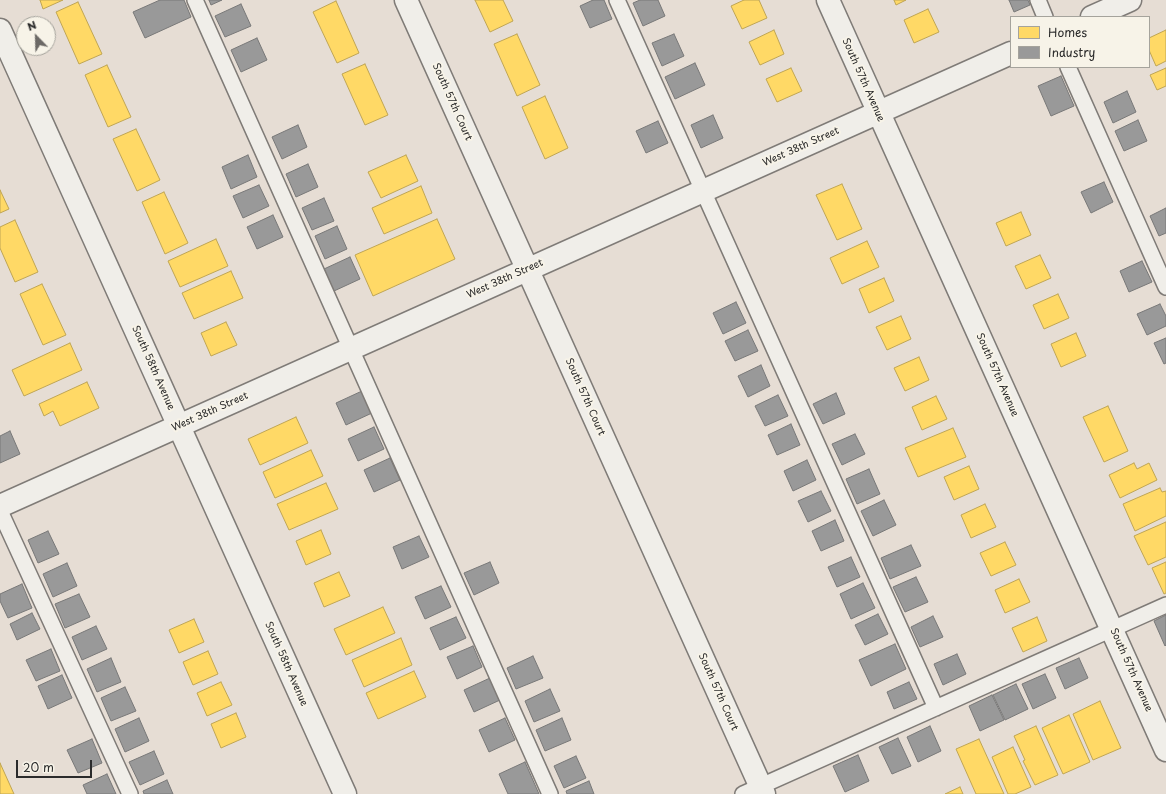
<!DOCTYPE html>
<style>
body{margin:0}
#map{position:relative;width:1166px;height:794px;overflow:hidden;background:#e6ddd4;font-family:"Playpen Sans",sans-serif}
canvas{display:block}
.legend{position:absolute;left:1010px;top:16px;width:140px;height:52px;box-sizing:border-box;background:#f7f3e8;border:1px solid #a5a39c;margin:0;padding:5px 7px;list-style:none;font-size:12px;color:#2b2b2b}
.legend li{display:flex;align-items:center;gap:8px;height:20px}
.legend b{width:20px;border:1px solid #a5a39c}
.north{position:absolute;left:16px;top:16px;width:40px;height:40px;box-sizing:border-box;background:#f7f3e8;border:1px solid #a5a39c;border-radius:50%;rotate:337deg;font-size:11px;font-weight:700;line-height:16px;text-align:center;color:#2b2b2b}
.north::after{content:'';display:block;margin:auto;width:14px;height:18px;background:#6c6966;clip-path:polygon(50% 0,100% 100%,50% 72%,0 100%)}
.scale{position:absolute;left:16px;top:760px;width:76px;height:18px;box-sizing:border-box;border:2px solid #2b2b2b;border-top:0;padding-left:5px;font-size:12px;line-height:14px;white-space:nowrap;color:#2b2b2b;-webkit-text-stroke:3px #f7f3e8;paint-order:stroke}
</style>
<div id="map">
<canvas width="1166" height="794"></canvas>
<ul class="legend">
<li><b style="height:11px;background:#ffd966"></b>Homes</li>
<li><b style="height:11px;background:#999"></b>Industry</li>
</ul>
<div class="north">N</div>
<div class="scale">20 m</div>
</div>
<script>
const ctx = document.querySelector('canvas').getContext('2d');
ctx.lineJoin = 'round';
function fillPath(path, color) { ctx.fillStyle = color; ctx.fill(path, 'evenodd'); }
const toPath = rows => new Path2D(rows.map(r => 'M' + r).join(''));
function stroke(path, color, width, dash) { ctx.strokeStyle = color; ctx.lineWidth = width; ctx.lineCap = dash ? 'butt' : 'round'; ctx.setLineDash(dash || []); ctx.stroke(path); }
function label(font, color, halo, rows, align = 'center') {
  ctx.font = font + ' "Playpen Sans",sans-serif'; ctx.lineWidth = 4; ctx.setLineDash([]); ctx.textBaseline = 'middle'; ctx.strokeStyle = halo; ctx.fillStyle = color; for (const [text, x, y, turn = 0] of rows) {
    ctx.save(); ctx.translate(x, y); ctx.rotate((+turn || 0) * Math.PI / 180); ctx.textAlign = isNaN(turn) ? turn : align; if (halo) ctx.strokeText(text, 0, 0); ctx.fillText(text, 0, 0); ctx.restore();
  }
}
const homes = toPath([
 [40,0,63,0,43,9,40,0],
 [475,0,503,0,513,21,490,32,475,0],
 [744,0,759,0,767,18,742,29,731,6,744,0],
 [894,0,906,0,896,5,894,0],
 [336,1,359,53,337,63,313,12,336,1],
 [78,2,102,54,79,64,56,12,78,2],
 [928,9,939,32,914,43,904,20,928,9],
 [774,30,784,54,760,65,749,42,774,30],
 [1166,30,1166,61,1156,66,1149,50,1149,38,1166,30],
 [517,34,540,85,517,96,494,44,517,34],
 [365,64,388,115,365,125,342,74,365,64],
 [107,65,131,117,108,127,85,75,107,65],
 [791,68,802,91,777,102,766,79,791,68],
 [1166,68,1166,86,1157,90,1150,75,1166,68],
 [545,96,568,148,545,159,522,107,545,96],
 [136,129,160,180,137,191,113,139,136,129],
 [406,155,418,181,381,198,368,172,406,155],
 [842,184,862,229,837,240,816,195,842,184],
 [421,186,432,213,384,234,372,208,421,186],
 [0,190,9,209,0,213,0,190],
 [164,192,188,243,165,254,142,202,164,192],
 [1021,212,1031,235,1006,246,996,223,1021,212],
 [437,219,455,259,373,296,355,255,437,219],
 [15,220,38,272,15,282,0,248,0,227,15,220],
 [216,239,228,266,180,287,168,261,216,239],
 [867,241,879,267,842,284,830,258,867,241],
 [1040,255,1051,278,1026,289,1015,266,1040,255],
 [231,271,243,298,194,319,182,293,231,271],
 [884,278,894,301,869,313,859,289,884,278],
 [42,284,66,335,43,345,20,294,42,284],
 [1058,294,1069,318,1044,329,1033,305,1058,294],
 [901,316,911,339,887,350,876,327,901,316],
 [226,322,237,345,211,356,201,333,226,322],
 [1076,333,1086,356,1061,367,1051,344,1076,333],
 [70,343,82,370,24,396,12,370,70,343],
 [919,357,929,380,905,391,894,368,919,357],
 [87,382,99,408,60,426,53,411,44,416,39,404,87,382],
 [936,396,947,419,922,430,912,407,936,396],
 [1108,406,1128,451,1104,462,1083,417,1108,406],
 [296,417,308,443,260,465,248,439,296,417],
 [953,428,966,457,918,477,905,448,953,428],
 [311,450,323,476,275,498,263,472,311,450],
 [1134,463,1137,469,1149,463,1157,480,1120,498,1109,475,1134,463],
 [969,466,979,489,954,500,944,477,969,466],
 [326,483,338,509,289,530,277,504,326,483],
 [1160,488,1162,492,1166,491,1166,516,1135,531,1123,504,1160,488],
 [985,504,996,527,971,538,961,515,985,504],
 [1166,522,1166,557,1148,565,1134,536,1166,522],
 [321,530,331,554,306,565,296,541,321,530],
 [1005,542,1016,565,991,576,980,553,1005,542],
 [1166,562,1166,593,1164,594,1152,568,1166,562],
 [339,572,350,596,324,607,314,583,339,572],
 [1019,579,1030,602,1005,613,995,590,1019,579],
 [383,607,395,633,346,655,334,629,383,607],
 [1037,617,1047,641,1023,652,1012,628,1037,617],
 [194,619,204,642,179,653,169,630,194,619],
 [401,638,412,665,364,687,352,660,401,638],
 [208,651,218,674,193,685,183,662,208,651],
 [414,671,426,697,378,719,366,693,414,671],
 [221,682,232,705,207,716,197,693,221,682],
 [1100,701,1121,748,1093,760,1073,714,1100,701],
 [236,713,246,737,221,748,211,724,236,713],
 [1069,715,1090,762,1063,774,1042,728,1069,715],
 [1036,726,1058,775,1035,785,1023,761,1025,760,1014,736,1036,726],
 [979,739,1004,794,976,794,956,749,979,739],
 [1013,747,1031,787,1015,794,1008,794,992,757,1013,747],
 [0,763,14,794,0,794,0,763],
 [960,787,963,794,945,794,960,787]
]);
fillPath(homes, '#ffd966');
stroke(homes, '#bfa554', 1);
const industry = toPath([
 [160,0,184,0,191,17,145,38,133,12,160,0],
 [209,0,222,0,211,5,209,0],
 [593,0,604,0,612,19,590,28,580,6,593,0],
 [640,0,658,0,665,16,643,26,633,3,640,0],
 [1009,0,1028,0,1030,5,1014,12,1009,0],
 [241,4,251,26,225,37,215,16,241,4],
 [674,34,684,56,662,66,652,43,674,34],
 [257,38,267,60,241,72,231,50,257,38],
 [695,63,705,85,675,99,665,77,695,63],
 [1061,76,1074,106,1051,116,1038,86,1061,76],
 [1127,91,1136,112,1113,123,1104,102,1127,91],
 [713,115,723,138,701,148,691,125,713,115],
 [1138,120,1147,141,1124,151,1115,131,1138,120],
 [658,121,668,143,646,153,636,131,658,121],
 [298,125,307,147,282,159,272,137,298,125],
 [248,155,257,177,231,189,222,167,248,155],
 [308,164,318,187,296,197,286,174,308,164],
 [1104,182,1113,202,1091,213,1081,192,1104,182],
 [259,185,269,206,243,218,233,196,259,185],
 [324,198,334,221,312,230,302,208,324,198],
 [1166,208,1166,233,1159,236,1150,216,1166,208],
 [273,215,283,237,257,249,247,227,273,215],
 [337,226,347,249,325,259,315,236,337,226],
 [350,257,360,279,334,291,324,269,350,257],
 [1142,261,1152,282,1129,292,1120,271,1142,261],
 [736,302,746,323,723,334,713,313,736,302],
 [1160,304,1166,316,1166,326,1147,335,1137,314,1160,304],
 [748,330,758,351,735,361,725,341,748,330],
 [1166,338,1166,363,1164,364,1154,343,1166,338],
 [761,365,770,386,748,397,738,376,761,365],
 [362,391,372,413,346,425,336,403,362,391],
 [836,393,845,414,823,424,813,404,836,393],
 [778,395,788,416,765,426,755,406,778,395],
 [791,424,800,445,777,455,768,435,791,424],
 [374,427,384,449,358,461,348,439,374,427],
 [10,431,20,454,0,463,0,436,10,431],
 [855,434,865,454,842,465,832,444,855,434],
 [390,458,400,480,374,492,364,470,390,458],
 [807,460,816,480,793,491,784,471,807,460],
 [869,469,880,494,857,504,846,479,869,469],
 [821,491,831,511,808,522,798,501,821,491],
 [884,500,896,525,873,536,861,511,884,500],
 [835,520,844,541,821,551,812,531,835,520],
 [48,531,59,554,38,563,28,540,48,531],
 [419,536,429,557,402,569,393,547,419,536],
 [911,545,921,566,890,579,881,558,911,545],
 [851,557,860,577,837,587,828,567,851,557],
 [490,562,499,583,474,595,464,573,490,562],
 [67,563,77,586,53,597,43,574,67,563],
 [916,577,928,602,905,612,893,587,916,577],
 [863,583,875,608,851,619,840,594,863,583],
 [22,584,32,608,8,618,0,601,0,594,22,584],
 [441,586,451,607,425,619,415,597,441,586],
 [79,594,90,617,65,628,55,604,79,594],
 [32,613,40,629,17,640,10,624,32,613],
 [878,614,888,634,865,645,855,625,878,614],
 [1166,615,1166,645,1165,646,1154,621,1166,615],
 [933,616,943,637,920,647,911,627,933,616],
 [456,617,466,638,440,650,430,628,456,617],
 [96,626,107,649,82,660,72,637,96,626],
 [895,644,906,669,871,686,859,660,895,644],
 [473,646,482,667,457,679,447,657,473,646],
 [51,649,60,671,36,681,26,660,51,649],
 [957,654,966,674,943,685,934,664,957,654],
 [533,656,543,678,516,689,507,668,533,656],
 [111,658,121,682,97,692,87,669,111,658],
 [1079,658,1088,678,1065,689,1056,668,1079,658],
 [1045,674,1056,698,1033,709,1022,684,1045,674],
 [62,675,72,698,48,709,38,686,62,675],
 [490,678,500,700,474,712,464,690,490,678],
 [909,682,917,699,894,709,887,692,909,682],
 [1016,684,1028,709,1005,720,993,695,1016,684],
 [125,687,136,711,111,721,101,698,125,687],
 [550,689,560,711,534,722,525,701,550,689],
 [992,695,1004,720,980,731,969,706,992,695],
 [139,718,149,741,125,752,115,729,139,718],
 [505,718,515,740,489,752,479,730,505,718],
 [562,718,571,740,545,751,536,730,562,718],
 [930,726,941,751,918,762,907,737,930,726],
 [898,738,911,766,892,774,879,747,898,738],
 [92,739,102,763,78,773,67,750,92,739],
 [154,751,164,774,140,785,129,762,154,751],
 [858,755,869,781,845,792,833,766,858,755],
 [576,756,586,778,564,788,554,766,576,756],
 [525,762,539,794,508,794,499,774,525,762],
 [107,774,116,794,87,794,83,785,107,774],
 [167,780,173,794,144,794,143,791,167,780],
 [589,781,594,794,567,794,566,791,589,781]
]);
fillPath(industry, '#999');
stroke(industry, '#787878', 1);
const service = toPath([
 [195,0,550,794],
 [617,0,936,708],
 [1038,0,1045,17],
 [1068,67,1166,287],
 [0,511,130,794],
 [743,794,1166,605]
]);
const minor = toPath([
 [406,0,764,794],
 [828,0,1166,750],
 [1092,17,1130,0],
 [0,30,345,794],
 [0,506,1011,53]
]);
stroke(service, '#7f7b77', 18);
stroke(minor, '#7f7b77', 25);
stroke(service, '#f0eee9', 15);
stroke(minor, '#f0eee9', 22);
label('10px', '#2b2b2b', '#f7f3e8', [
 ["South 57th Avenue",863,80,66],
 ["South 57th Court",452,102,66],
 ["West 38th Street",801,147,-24],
 ["West 38th Street",505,279,-24],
 ["South 58th Avenue",153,368,66],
 ["South 57th Avenue",997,375,66],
 ["South 57th Court",585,397,66],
 ["West 38th Street",210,412,-24],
 ["South 58th Avenue",286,664,66],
 ["South 57th Avenue",1131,670,66],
 ["South 57th Court",718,692,66]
]);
</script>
